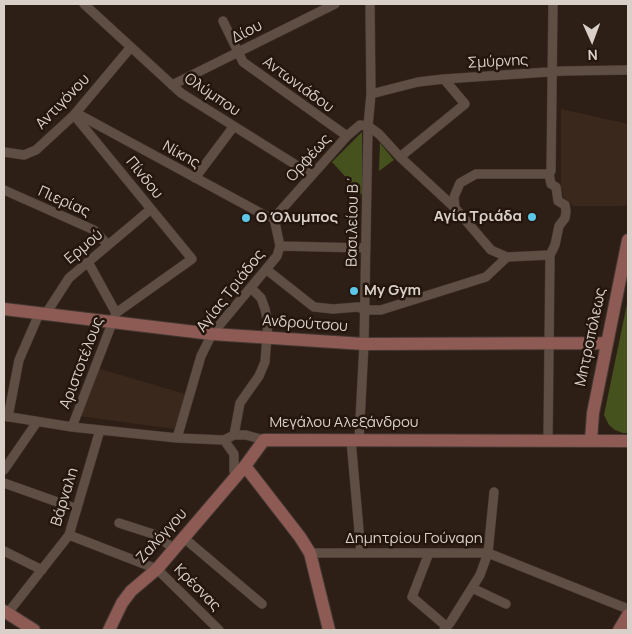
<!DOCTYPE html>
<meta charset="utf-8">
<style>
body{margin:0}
#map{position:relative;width:632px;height:634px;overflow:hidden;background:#2e1f16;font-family:Manrope,sans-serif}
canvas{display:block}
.frame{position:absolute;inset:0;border:5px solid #d9d0ca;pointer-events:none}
.north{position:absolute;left:567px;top:15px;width:50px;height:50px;-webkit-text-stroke:4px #24160d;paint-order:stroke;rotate:178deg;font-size:14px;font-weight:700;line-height:20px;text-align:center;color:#d9d0ca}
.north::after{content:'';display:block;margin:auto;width:18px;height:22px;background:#d9d0ca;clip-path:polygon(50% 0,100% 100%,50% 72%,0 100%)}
</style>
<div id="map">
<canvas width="632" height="634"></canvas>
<div class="frame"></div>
<div class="north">N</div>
</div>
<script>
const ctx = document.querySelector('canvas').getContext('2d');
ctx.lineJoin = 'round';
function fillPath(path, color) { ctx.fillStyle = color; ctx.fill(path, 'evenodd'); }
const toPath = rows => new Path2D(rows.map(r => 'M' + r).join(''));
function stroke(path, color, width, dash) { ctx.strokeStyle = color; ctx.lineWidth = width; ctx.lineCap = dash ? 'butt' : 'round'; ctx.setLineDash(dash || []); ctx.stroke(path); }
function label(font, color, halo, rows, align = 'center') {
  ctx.font = font + ' Manrope,sans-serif'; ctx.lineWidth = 5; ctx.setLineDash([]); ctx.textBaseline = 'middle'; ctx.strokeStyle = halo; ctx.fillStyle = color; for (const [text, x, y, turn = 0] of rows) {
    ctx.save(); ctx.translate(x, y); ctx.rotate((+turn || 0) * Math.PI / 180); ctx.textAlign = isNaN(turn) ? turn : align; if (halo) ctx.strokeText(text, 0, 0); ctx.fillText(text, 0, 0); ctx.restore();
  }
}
fillPath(toPath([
 [561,109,628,124,628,204,623,206,573,206,564,198,561,188],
 [97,368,185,394,174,429,79,416]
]), '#3b281c');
fillPath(toPath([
 [362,132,362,195,332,162],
 [380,143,394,160,379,171],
 [628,299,628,433,623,433,615,430,609,425,604,415]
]), '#46521e');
const street = toPath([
 [84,4,181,93,312,175],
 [223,21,243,62,347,136],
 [172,85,335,4],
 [371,94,418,82,444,79,563,71,628,70],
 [76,113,266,216,274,218],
 [368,126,379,134,400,157,455,208],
 [4,152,24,155,36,150,74,115,131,47],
 [400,157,465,104,444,79],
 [195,178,234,126],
 [4,190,94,230,108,245],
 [274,218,347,136,360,125,368,126],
 [280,246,366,248],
 [507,257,491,250,455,208,454,197,460,183,476,174,549,174],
 [88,262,116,313],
 [267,270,314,307,333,309,358,307,365,310,381,310,486,277,507,257,550,255],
 [45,315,69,278,151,209],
 [4,416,72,427,177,438,224,440,234,435,246,435,264,440],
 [8,417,19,360,39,314],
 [72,427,116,313,192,259,74,115],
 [234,435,240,403,259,376,265,362,268,323,265,309,261,298,251,288],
 [177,438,201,356,212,334,277,256,280,246,274,218],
 [224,440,234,454,234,471,238,474],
 [351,440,361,553],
 [359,440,364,344,368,126,371,94,370,4],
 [548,440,550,255,555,245,559,226,565,218,566,211,565,205,558,201,556,187,551,184,549,174,551,171,553,4],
 [4,470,37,422],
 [4,483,77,509],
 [119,523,156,535,174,549],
 [69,535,157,569,219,630],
 [184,538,262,604],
 [4,551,42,570],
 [310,553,488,553,628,609],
 [429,553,412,597,447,627],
 [472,588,506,604],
 [7,614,69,535,100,430],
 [444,630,450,623,480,575,488,553,494,492]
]);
const secondary = toPath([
 [4,309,212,334,364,344,606,343],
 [591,440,593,413,628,240],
 [245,466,300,537,310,553,329,630],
 [4,611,34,630],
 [109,630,122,603,131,591,157,569,245,466,264,440,628,441],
 [619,630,628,615]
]);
stroke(street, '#443933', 10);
stroke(secondary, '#443933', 14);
stroke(street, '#5f4e44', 9);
stroke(secondary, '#8e5a54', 12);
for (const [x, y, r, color] of [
 [532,217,5,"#5cc7e7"],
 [246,218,5,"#5cc7e7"],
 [354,291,5,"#5cc7e7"]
]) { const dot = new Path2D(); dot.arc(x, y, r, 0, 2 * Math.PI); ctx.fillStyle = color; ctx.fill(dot); stroke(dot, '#24160d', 2); }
label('15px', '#d9d0ca', '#24160d', [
 ["Δίου",247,32,-27],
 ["Σμύρνης",498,62,-3],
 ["Αντωνιάδου",298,85,36],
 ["Ολύμπου",212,95,34],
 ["Αντιγόνου",63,102,-46],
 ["Νίκης",181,155,29],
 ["Ορφέως",309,158,-48],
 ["Πίνδου",144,178,51],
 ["Πιερίας",64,202,24],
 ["Βασιλείου Β΄",353,221,-89],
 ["Ερμού",84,247,-40],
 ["Αγίας Τριάδος",231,291,-52],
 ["Ανδρούτσου",305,324,4],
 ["Μητροπόλεως",591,337,-78],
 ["Αριστοτέλους",82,363,-69],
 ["Μεγάλου Αλεξάνδρου",344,423],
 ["Βάρναλη",65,497,-73],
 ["Ζαλόγγου",162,536,-48],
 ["Δημητρίου Γούναρη",414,539],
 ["Κρέσνας",197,588,45]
]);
label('bold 15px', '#d9d0ca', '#24160d', [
 ["Αγία Τριάδα",522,217,"right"],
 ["Ο Όλυμπος",256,218],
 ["My Gym",364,291]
], 'left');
</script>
